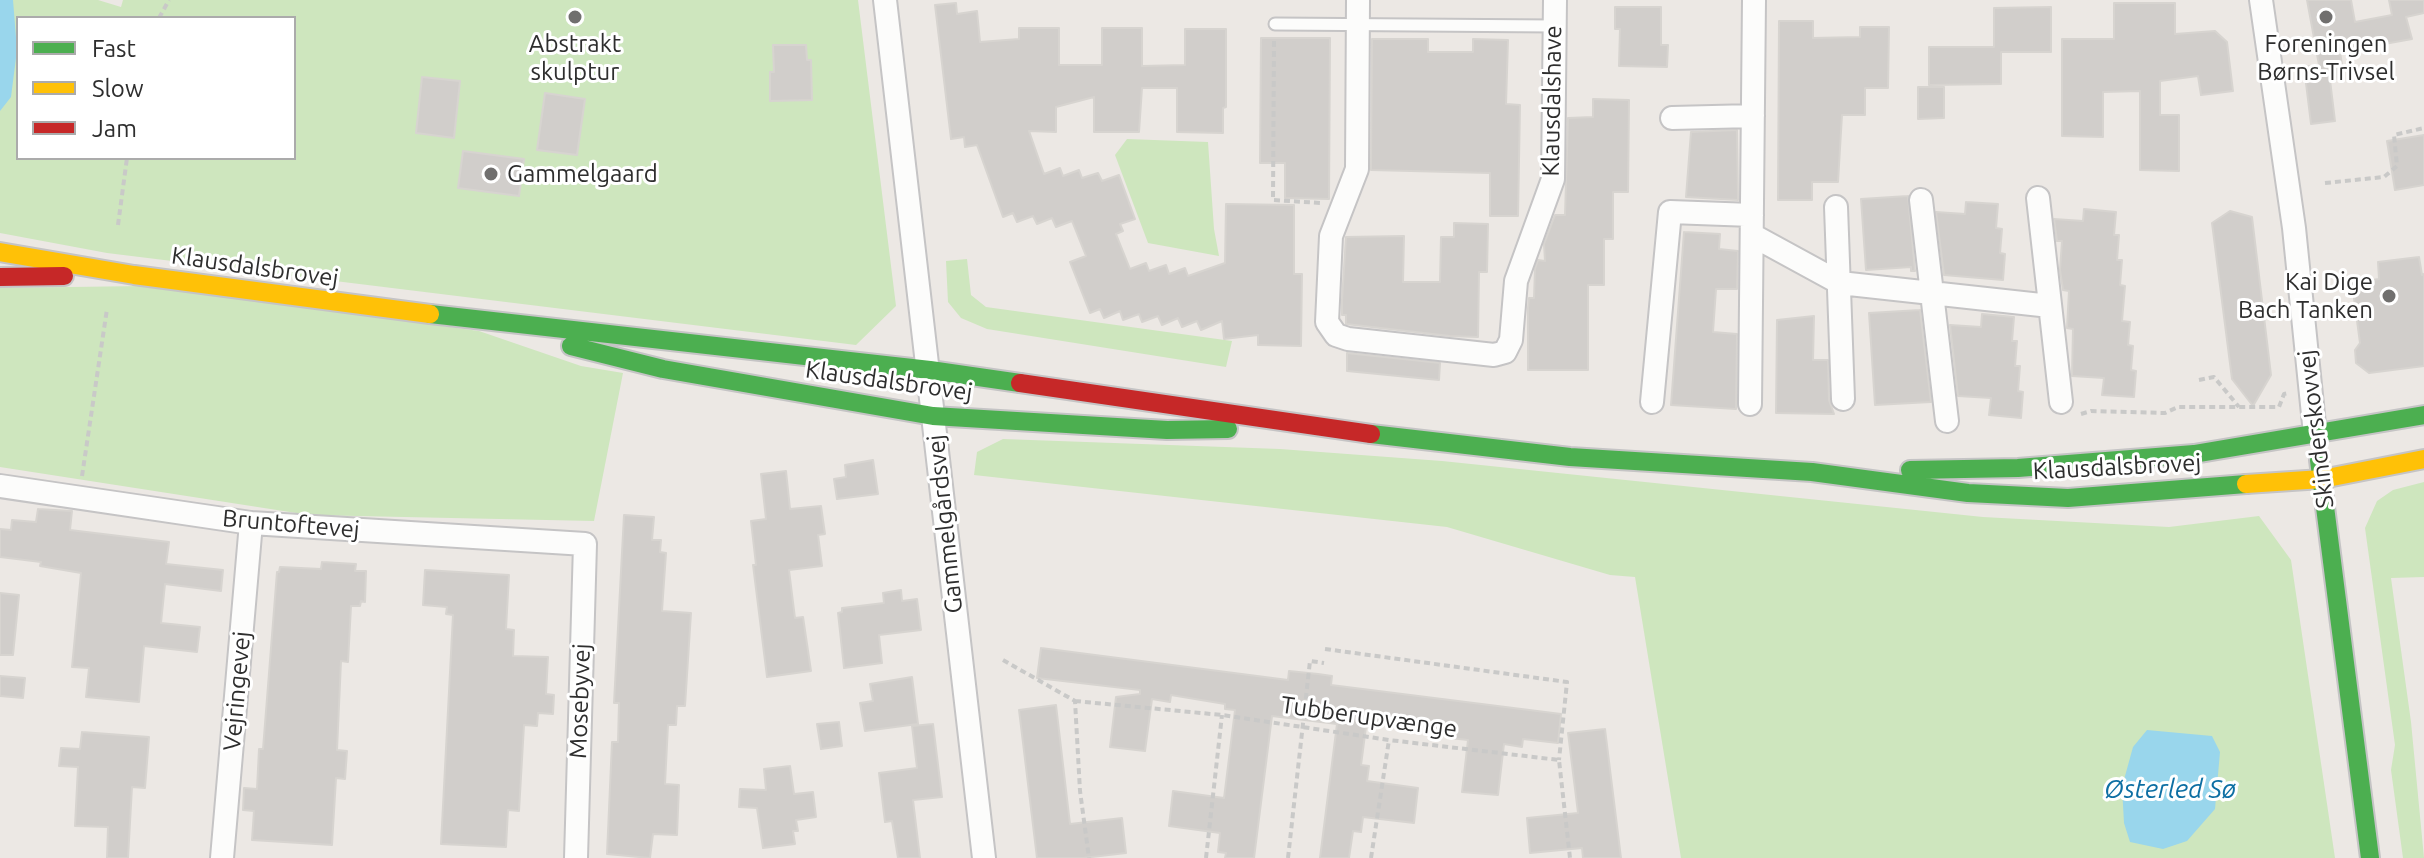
<!DOCTYPE html>
<meta charset="utf-8">
<style>
body{margin:0}
#map{position:relative;width:2424px;height:858px;overflow:hidden;background:#ece8e4;font-family:Ubuntu,sans-serif}
canvas{display:block}
.legend{position:absolute;left:16px;top:16px;width:280px;height:144px;box-sizing:border-box;background:#fff;border:2px solid #ababab;margin:0;padding:10px 14px;list-style:none;font-size:24px;color:#2e2e2e}
.legend li{display:flex;align-items:center;gap:16px;height:40px}
.legend b{width:40px;border:2px solid #ababab}
</style>
<div id="map">
<canvas width="2424" height="858"></canvas>
<ul class="legend">
<li><b style="height:10px;background:#4caf50"></b>Fast</li>
<li><b style="height:10px;background:#ffc107"></b>Slow</li>
<li><b style="height:10px;background:#c62828"></b>Jam</li>
</ul>
</div>
<script>
const ctx = document.querySelector('canvas').getContext('2d');
ctx.lineJoin = 'round';
function fillPath(path, color) { ctx.fillStyle = color; ctx.fill(path, 'evenodd'); }
const toPath = rows => new Path2D(rows.map(r => 'M' + r).join(''));
function stroke(path, color, width, dash) { ctx.strokeStyle = color; ctx.lineWidth = width; ctx.lineCap = dash ? 'butt' : 'round'; ctx.setLineDash(dash || []); ctx.stroke(path); }
function label(font, color, halo, rows, align = 'center') {
  ctx.font = font + ' Ubuntu,sans-serif'; ctx.lineWidth = 6; ctx.setLineDash([]); ctx.textBaseline = 'middle'; ctx.strokeStyle = halo; ctx.fillStyle = color; for (const [text, x, y, turn = 0] of rows) {
    ctx.save(); ctx.translate(x, y); ctx.rotate((+turn || 0) * Math.PI / 180); ctx.textAlign = isNaN(turn) ? turn : align; if (halo) ctx.strokeText(text, 0, 0); ctx.fillText(text, 0, 0); ctx.restore();
  }
}
fillPath(toPath([
 [0,0,98,0,121,7,123,0,858,0,896,306,856,345,107,253,0,233],
 [18,18,294,18,294,158,18,158],
 [1127,139,1208,142,1214,229,1219,256,1148,243,1115,155],
 [967,259,971,295,986,307,1232,341,1226,367,987,329,961,318,948,302,946,261],
 [142,286,479,331,581,366,623,373,594,521,309,515,0,467,0,288],
 [1003,439,1280,449,1442,461,1983,517,2169,527,2259,516,2291,560,2335,858,1681,858,1635,577,1610,575,1447,527,974,475,977,452],
 [2424,482,2424,577,2391,578,2411,722,2424,858,2403,858,2391,770,2395,745,2365,528,2377,501,2393,490]
]), '#cee6be');
fillPath(toPath([
 [0,0,13,0,17,50,11,97,0,111],
 [2147,730,2212,736,2220,752,2215,809,2187,841,2163,849,2130,842,2124,823,2122,787,2133,747]
]), '#99d6ec');
const building = toPath([
 [2307,0,2351,0,2355,22,2392,15,2389,0,2424,0,2424,13,2406,17,2412,39,2340,52,2344,78,2330,80,2335,121,2311,124,2304,67,2319,65,2307,0],
 [956,3,957,14,977,11,980,42,1019,39,1019,28,1059,28,1059,65,1102,65,1102,28,1142,28,1142,66,1185,65,1185,29,1226,29,1226,107,1223,108,1223,133,1177,132,1177,88,1142,88,1139,132,1094,132,1094,97,1056,107,1056,132,1029,131,1044,174,1060,168,1063,176,1079,170,1082,178,1098,173,1102,181,1119,175,1135,219,1120,224,1123,231,1116,234,1130,269,1146,263,1149,271,1166,265,1169,274,1185,268,1188,276,1225,263,1226,204,1294,205,1294,274,1302,274,1301,346,1258,345,1258,335,1224,339,1222,321,1201,330,1197,321,1182,327,1178,318,1162,325,1158,316,1142,322,1139,314,1123,320,1120,311,1104,318,1100,309,1090,313,1070,262,1086,256,1072,221,1056,227,1052,218,1037,224,1033,216,1017,222,1013,213,1003,217,977,145,965,147,964,137,951,139,935,5,956,3],
 [2114,3,2175,3,2175,34,2215,31,2227,42,2233,91,2201,95,2198,76,2160,81,2160,115,2179,115,2179,171,2140,170,2140,91,2103,92,2103,137,2062,136,2062,39,2114,39,2114,3],
 [1615,7,1661,7,1661,45,1668,45,1667,67,1619,66,1620,29,1615,29,1615,7],
 [2051,7,2051,52,2001,52,2001,84,1929,85,1929,47,1994,47,1994,8,2051,7],
 [1779,21,1813,21,1813,38,1860,37,1860,27,1889,27,1888,88,1865,88,1865,115,1842,115,1838,182,1812,182,1812,200,1778,200,1779,21],
 [1261,38,1330,38,1329,199,1285,198,1285,163,1260,163,1261,38],
 [1372,39,1428,39,1428,52,1473,52,1473,39,1508,40,1506,104,1520,105,1518,216,1490,216,1490,173,1371,170,1372,39],
 [773,45,806,45,807,60,811,60,812,100,770,101,770,72,774,72,773,45],
 [422,77,460,81,454,138,416,133,422,77],
 [1918,87,1944,87,1944,118,1918,119,1918,87],
 [545,93,585,99,577,155,537,150,545,93],
 [1593,99,1629,100,1628,192,1613,192,1613,239,1604,239,1604,285,1588,285,1588,370,1528,370,1528,308,1529,298,1534,298,1535,269,1538,260,1545,261,1544,244,1555,215,1565,215,1568,118,1593,117,1593,99],
 [1737,130,1738,200,1686,197,1691,132,1737,130],
 [2424,135,2424,185,2395,190,2387,141,2424,135],
 [463,151,524,159,519,196,458,188,463,151],
 [1908,196,1915,271,1911,271,1911,267,1866,270,1861,199,1908,196],
 [1966,202,1998,204,1996,228,2002,229,2000,253,2005,254,2003,280,1944,275,1936,212,1965,214,1966,202],
 [2084,209,2116,212,2114,235,2119,235,2117,260,2122,260,2120,285,2125,286,2122,321,2130,322,2128,345,2133,346,2131,370,2136,371,2134,397,2102,395,2104,378,2072,376,2073,329,2067,328,2069,291,2063,290,2060,270,2062,241,2057,241,2054,219,2083,221,2084,209],
 [2230,211,2252,217,2271,375,2253,406,2232,379,2212,223,2230,211],
 [1454,223,1488,224,1487,272,1479,272,1478,337,1450,336,1346,324,1346,315,1342,315,1342,300,1346,237,1404,236,1403,282,1440,282,1441,237,1454,237,1454,223],
 [1684,232,1720,234,1719,249,1738,251,1737,289,1716,289,1713,332,1737,334,1736,409,1671,405,1684,232],
 [2419,257,2422,275,2424,274,2424,366,2369,373,2356,363,2355,350,2360,343,2352,283,2379,279,2378,262,2419,257],
 [1920,310,1931,402,1875,405,1869,313,1920,310],
 [1982,314,2014,317,2012,341,2017,341,2015,366,2020,366,2018,391,2023,392,2021,418,1989,415,1991,398,1958,396,1950,325,1981,327,1982,314],
 [1814,316,1813,360,1828,360,1829,400,1834,414,1776,413,1777,320,1814,316],
 [1347,353,1440,363,1439,380,1347,371,1347,353],
 [873,460,878,494,837,499,834,479,846,477,845,465,873,460],
 [786,471,790,509,821,506,825,534,818,535,822,566,789,570,795,618,803,617,811,671,767,677,753,565,756,565,751,521,766,519,761,474,786,471],
 [38,509,72,511,70,530,169,542,166,564,223,570,221,591,165,584,161,623,200,627,197,652,144,646,139,702,86,697,89,668,72,667,81,573,40,566,41,562,0,557,0,529,11,530,12,520,36,522,38,509],
 [624,515,654,517,652,540,661,540,660,552,666,553,662,611,691,613,685,706,677,706,676,725,668,725,665,784,679,785,677,835,653,834,650,858,607,854,612,742,618,742,619,703,614,703,624,515],
 [322,562,356,564,355,571,366,571,365,602,361,601,360,606,351,606,348,662,341,661,337,750,347,751,345,779,336,778,332,845,252,840,254,811,243,810,244,788,257,789,259,749,263,749,277,572,279,572,280,567,321,569,322,562],
 [425,570,509,575,506,629,514,630,513,656,548,657,546,694,554,695,553,714,538,713,537,726,524,725,519,811,508,810,506,847,441,844,453,615,446,614,447,607,423,605,425,570],
 [901,590,902,601,917,599,921,630,879,635,882,663,844,668,838,613,842,612,842,608,884,603,883,593,901,590],
 [0,593,19,595,13,655,0,655,0,593],
 [1041,648,1288,680,1289,671,1318,674,1332,676,1331,685,1561,714,1558,743,1523,739,1522,747,1504,744,1498,795,1462,792,1468,740,1450,738,1451,730,1379,721,1378,728,1366,727,1361,765,1369,766,1367,781,1418,788,1414,823,1363,817,1361,832,1353,831,1349,858,1320,858,1337,724,1272,716,1254,858,1225,858,1226,853,1218,852,1220,833,1169,826,1173,791,1224,798,1235,710,1225,709,1225,704,1171,695,1170,702,1152,699,1145,751,1110,747,1116,697,1140,694,1140,690,1037,678,1041,648],
 [0,676,25,678,23,698,0,696,0,676],
 [912,677,918,724,865,731,860,703,873,701,870,684,912,677],
 [1056,705,1070,824,1122,818,1126,853,1083,858,1037,858,1019,710,1056,705],
 [839,722,842,746,821,749,817,724,839,722],
 [933,724,942,797,913,800,920,858,898,858,892,821,885,822,879,773,917,768,912,726,933,724],
 [1605,729,1621,858,1583,858,1582,848,1530,853,1527,818,1578,813,1568,733,1605,729],
 [82,732,149,737,145,788,132,787,128,858,107,858,108,827,75,826,78,767,59,766,61,748,80,749,82,732],
 [790,766,794,794,813,792,816,817,796,820,798,831,793,831,795,844,763,848,757,808,739,807,740,789,766,790,764,769,790,766]
]);
fillPath(building, '#d1cecb');
stroke(building, '#d7d4d0', 2);
const lane = toPath([
 [1275,24,1555,26]
]);
const street = toPath([
 [885,0,984,858],
 [1358,0,1357,169,1331,236,1327,322,1336,335,1348,339,1494,355,1505,352,1511,340,1516,281,1553,179,1555,0],
 [2261,0,2294,228,2315,434],
 [1672,118,1753,116],
 [2038,198,2061,402],
 [1921,200,1947,421],
 [1836,207,1843,399],
 [1752,235,1840,283,2050,306],
 [1652,402,1670,212,1752,215],
 [1750,404,1754,0],
 [0,486,251,523,585,544,576,858],
 [222,858,251,523]
]);
const fast = toPath([
 [430,314,930,370,1020,383],
 [571,346,663,369,933,416,1167,430,1228,429],
 [1371,434,1570,457,1812,472,1968,493,2068,498,2246,484],
 [2319,460,2370,858],
 [1910,470,2018,468,2194,454,2424,415]
]);
const slow = toPath([
 [0,252,134,275,430,314],
 [2246,484,2322,479,2424,459]
]);
const jam = toPath([
 [0,277,64,276],
 [1020,383,1371,434]
]);
stroke(lane, '#c5c4c5', 15);
stroke(street, '#c5c4c5', 26);
stroke(fast, '#c5c4c5', 22);
stroke(slow, '#c5c4c5', 22);
stroke(jam, '#c5c4c5', 22);
stroke(toPath([
 [159,18,169,0],
 [1274,41,1273,200,1321,203],
 [2325,183,2384,177,2397,166,2394,135,2424,128],
 [118,225,127,158],
 [2199,380,2214,377,2239,407],
 [2081,414,2091,411,2165,413,2178,407,2279,407,2284,394,2289,393],
 [82,476,107,309],
 [1325,649,1567,682,1559,760],
 [1003,660,1075,701,1080,791,1089,858],
 [1075,701,1222,715,1389,740,1559,760,1570,858],
 [1206,858,1222,715],
 [1288,858,1310,661,1324,663],
 [1371,858,1389,740]
]), '#c9c9c8', 4, [6, 4]);
stroke(lane, '#fcfcfb', 11);
stroke(street, '#fcfcfb', 22);
stroke(fast, '#4caf50', 18);
stroke(slow, '#ffc107', 18);
stroke(jam, '#c62828', 18);
for (const [x, y, r, color] of [
 [575,17,8,"#706f6e"],
 [2326,17,8,"#706f6e"],
 [491,174,8,"#706f6e"],
 [2389,296,8,"#706f6e"]
]) { const dot = new Path2D(); dot.arc(x, y, r, 0, 2 * Math.PI); ctx.fillStyle = color; ctx.fill(dot); stroke(dot, '#fff', 3); }
label('24px', '#2e2e2e', '#fff', [
 ["Abstrakt",575,44],
 ["skulptur",575,72],
 ["Foreningen",2326,44],
 ["Børns-Trivsel",2326,72],
 ["Gammelgaard",507,174,"left"],
 ["Kai Dige",2373,282,"right"],
 ["Bach Tanken",2373,310,"right"]
]);
label('24px', '#2e2e2e', '#fff', [
 ["Klausdalshave",1552,101,-89],
 ["Klausdalsbrovej",255,267,8],
 ["Klausdalsbrovej",889,381,8],
 ["Skinderskovvej",2316,429,-97],
 ["Klausdalsbrovej",2117,467,-3],
 ["Bruntoftevej",291,524,5],
 ["Gammelgårdsvej",945,524,-96],
 ["Vejringevej",237,691,-85],
 ["Mosebyvej",580,701,-88],
 ["Tubberupvænge",1369,717,8]
]);
label('italic 26px', '#0d6fa3', '#fff', [
 ["Østerled Sø",2170,789]
]);
</script>
